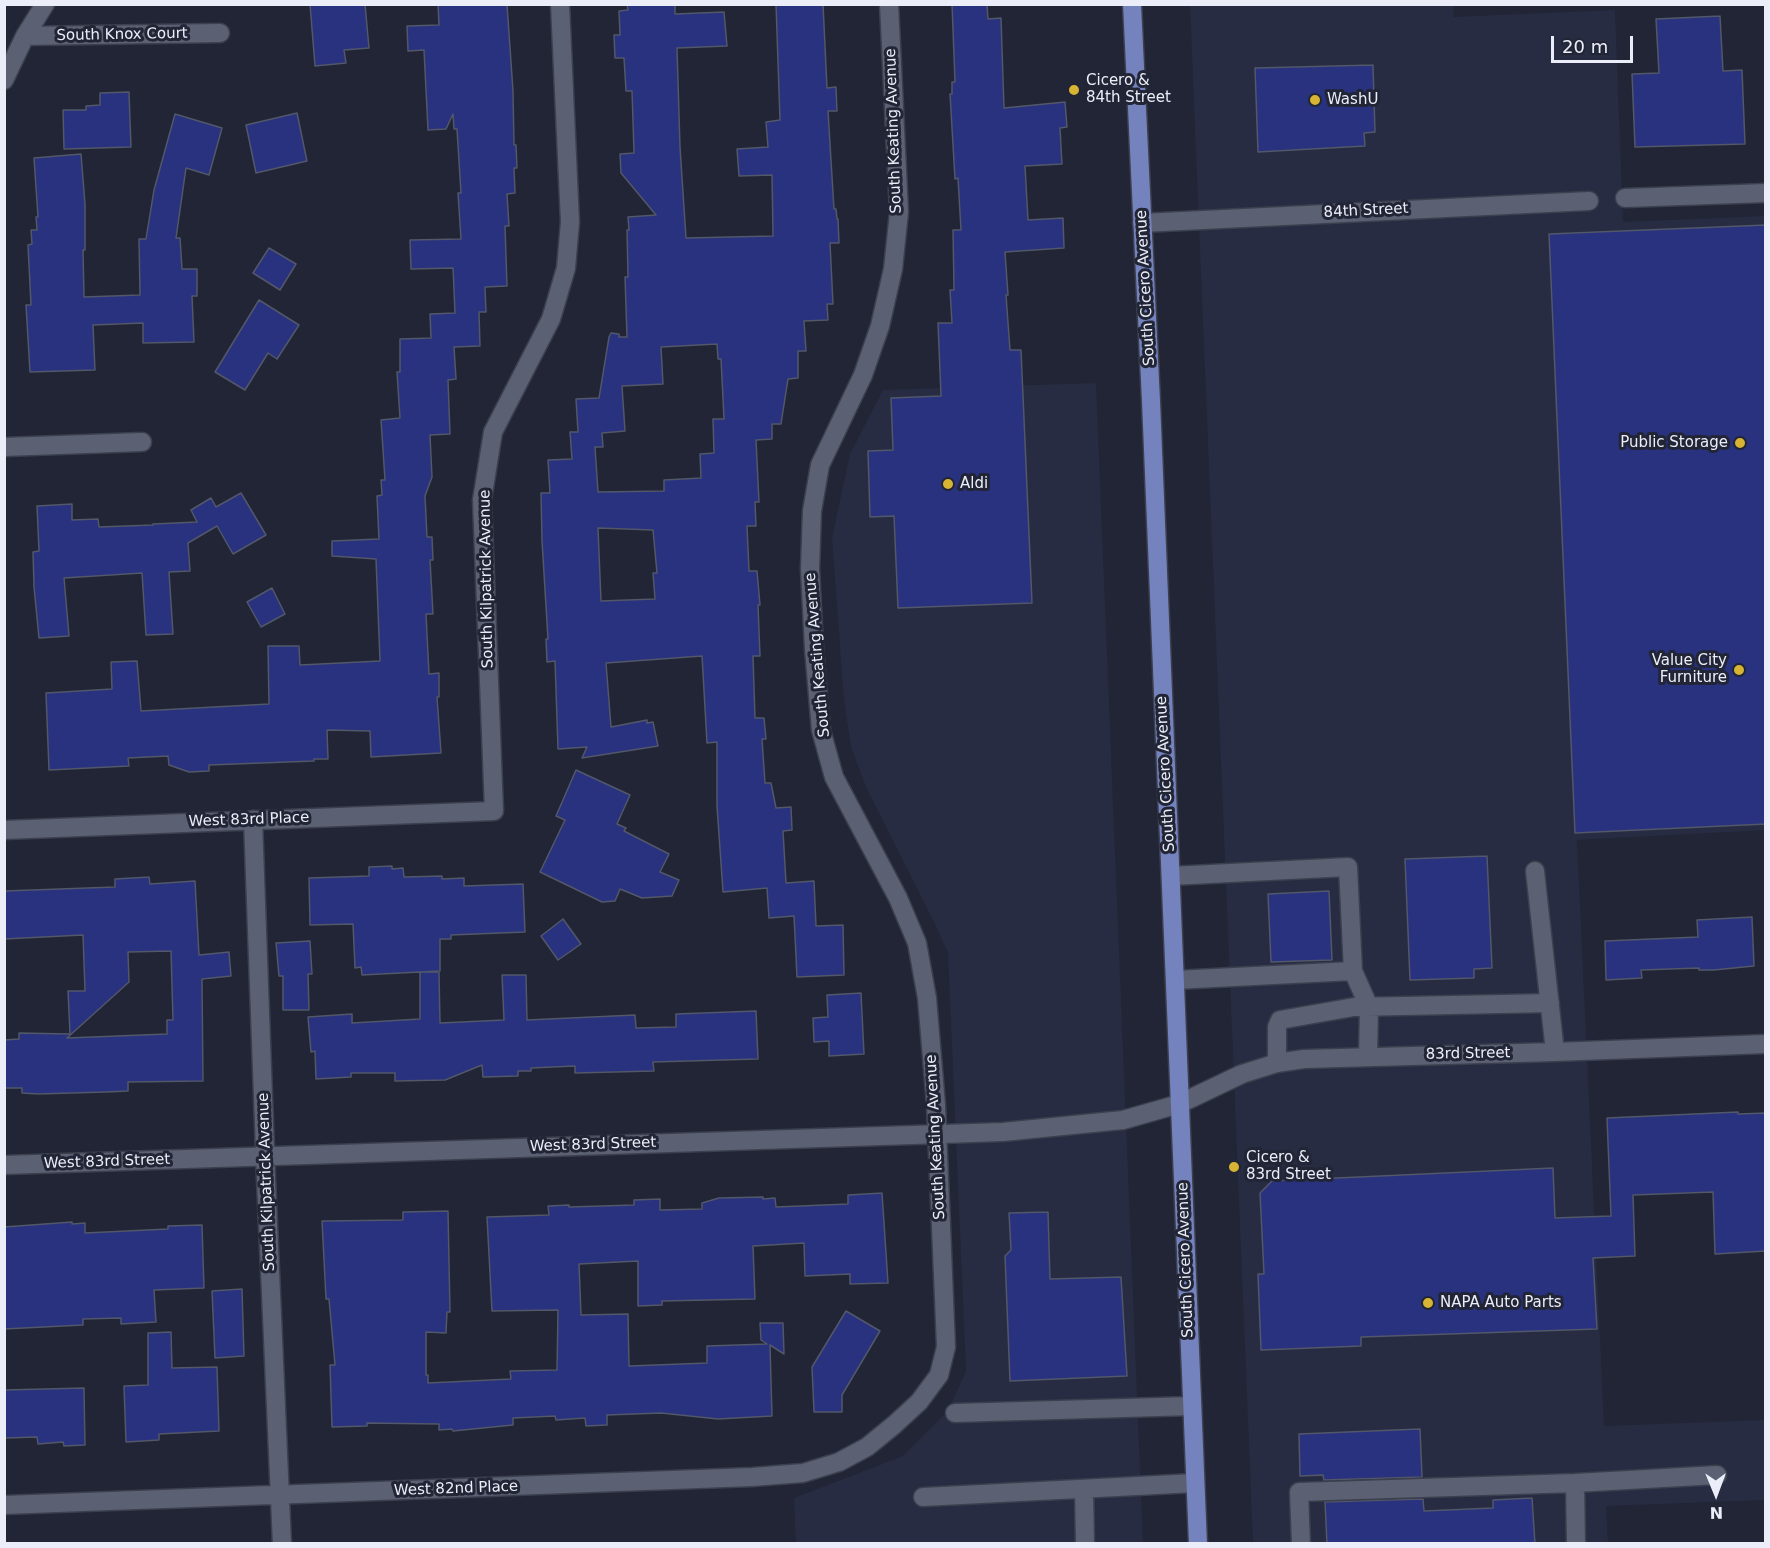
<!DOCTYPE html>
<style>
body{margin:0}
#map{position:relative;width:1770px;height:1548px;overflow:hidden;background:#212535;font-family:"DejaVu Sans",sans-serif}
canvas{display:block}
.frame{position:absolute;inset:0;border:6px solid #ebeef9;pointer-events:none}
.north{position:absolute;left:1686px;top:1464px;width:60px;height:60px;-webkit-text-stroke:4px #212535;paint-order:stroke;rotate:179deg;font-size:16px;font-weight:700;line-height:24px;text-align:center;color:#ebeef9}
.north::after{content:'';display:block;margin:auto;width:21px;height:27px;background:#ebeef9;clip-path:polygon(50% 0,100% 100%,50% 72%,0 100%)}
.scale{position:absolute;left:1551px;top:36px;width:82px;height:27px;box-sizing:border-box;border:3px solid #ebeef9;border-top:0;padding-left:8px;font-size:18px;line-height:21px;white-space:nowrap;color:#ebeef9;-webkit-text-stroke:4px #212535;paint-order:stroke}
</style>
<div id="map">
<canvas width="1770" height="1548"></canvas>
<div class="frame"></div>
<div class="north">N</div>
<div class="scale">20 m</div>
</div>
<script>
const ctx = document.querySelector('canvas').getContext('2d');
ctx.lineJoin = 'round';
function fillPath(path, color) { ctx.fillStyle = color; ctx.fill(path, 'evenodd'); }
const toPath = rows => new Path2D(rows.map(r => 'M' + r).join(''));
function stroke(path, color, width, dash) { ctx.strokeStyle = color; ctx.lineWidth = width; ctx.lineCap = dash ? 'butt' : 'round'; ctx.setLineDash(dash || []); ctx.stroke(path); }
function label(font, color, halo, rows, align = 'center') {
  ctx.font = font + ' "DejaVu Sans",sans-serif'; ctx.lineWidth = 6; ctx.setLineDash([]); ctx.textBaseline = 'middle'; ctx.strokeStyle = halo; ctx.fillStyle = color; for (const [text, x, y, turn = 0] of rows) {
    ctx.save(); ctx.translate(x, y); ctx.rotate((+turn || 0) * Math.PI / 180); ctx.textAlign = isNaN(turn) ? turn : align; if (halo) ctx.strokeText(text, 0, 0); ctx.fillText(text, 0, 0); ctx.restore();
  }
}
fillPath(toPath([
 [1453,4,1454,17,1615,10,1623,222,1765,216,1765,830,1577,840,1604,1426,1765,1420,1765,1500,1606,1506,1608,1543,1253,1543,1190,5],
 [1096,383,1143,1543,796,1543,794,1498,903,1456,948,1411,966,1371,948,953,934,922,866,787,851,747,844,700,832,538,850,454,883,390]
]), '#272c42');
const building = toPath([
 [310,4,365,4,369,48,344,50,346,63,315,66,310,4],
 [438,4,507,4,513,91,514,145,516,145,517,168,514,168,515,193,507,194,509,226,505,226,507,286,485,287,486,312,479,312,480,346,454,347,456,379,448,380,450,434,430,435,432,477,425,496,427,537,432,537,433,560,430,560,433,614,426,614,429,674,439,673,439,697,437,697,441,753,371,757,370,731,327,730,328,759,314,759,314,761,209,765,209,771,189,772,169,765,168,756,128,758,129,766,49,770,46,693,112,689,111,662,137,661,141,711,269,704,268,646,299,646,300,665,380,661,376,559,332,556,332,541,379,539,377,496,382,495,381,480,385,480,381,420,400,418,397,372,400,372,400,339,431,338,430,314,455,313,453,268,411,269,410,240,461,239,458,193,461,193,457,129,454,129,453,114,446,129,428,130,424,50,408,51,407,26,439,25,438,4],
 [627,4,675,4,675,14,724,12,727,46,677,48,680,147,686,238,773,236,772,175,739,176,737,149,768,147,766,122,780,120,776,4,823,4,827,88,836,87,837,111,828,111,834,209,836,209,837,219,838,219,839,243,830,243,833,304,827,304,828,320,804,321,806,351,798,351,798,378,788,379,781,424,772,424,772,439,756,440,759,502,755,502,756,526,747,526,749,571,757,571,760,605,758,605,760,656,753,656,755,718,764,718,766,739,762,739,765,783,771,783,776,808,791,807,792,830,783,831,786,883,814,881,816,926,843,925,844,975,797,977,794,916,769,918,767,888,723,892,717,806,717,742,707,743,702,656,606,663,611,727,647,720,647,723,653,722,658,746,582,758,587,747,558,749,555,661,547,662,546,639,548,639,542,541,541,493,550,493,548,460,572,459,570,432,578,432,576,399,599,398,609,337,611,333,619,334,619,337,627,337,625,277,628,277,627,230,629,230,628,217,656,215,621,173,620,154,634,153,632,91,626,91,624,58,615,58,614,35,620,35,619,11,628,10,627,4],
 [717,344,718,359,721,359,724,419,713,419,714,453,700,454,701,478,664,480,664,491,598,492,595,447,603,447,602,433,625,431,622,386,663,384,661,347,717,344],
 [598,528,653,530,657,573,653,573,655,599,601,601,598,528],
 [952,4,987,4,988,19,1001,18,1004,108,1065,102,1067,127,1060,128,1062,164,1025,166,1028,220,1063,218,1064,248,1005,252,1008,295,1006,295,1010,350,1021,350,1032,603,898,608,894,516,870,517,868,451,893,450,891,398,941,396,938,323,952,323,950,290,954,290,953,230,961,230,958,178,955,179,950,94,952,94,952,82,955,82,952,4],
 [1720,16,1723,71,1742,70,1745,144,1635,147,1632,74,1659,73,1656,19,1720,16],
 [1373,65,1375,132,1364,133,1365,146,1258,152,1255,68,1373,65],
 [129,92,131,147,64,149,63,110,86,110,86,106,100,105,100,93,129,92],
 [297,113,307,161,256,173,246,125,297,113],
 [175,114,222,128,209,175,186,168,176,238,180,238,182,269,197,269,197,296,192,296,194,342,143,343,143,323,93,325,95,370,30,372,26,305,31,305,28,245,32,244,31,230,37,230,36,217,38,217,34,158,81,154,85,204,85,250,83,250,84,297,140,295,139,239,146,239,154,190,175,114],
 [1766,225,1766,824,1575,833,1549,234,1766,225],
 [269,248,296,264,280,290,253,273,269,248],
 [259,300,299,325,277,359,268,353,245,390,215,372,259,300],
 [241,493,266,535,233,554,217,526,188,543,190,571,169,572,173,634,146,635,142,573,64,578,69,636,39,638,34,587,33,552,39,551,37,506,72,504,72,520,98,519,99,527,153,525,153,524,197,522,191,510,211,498,216,507,241,493],
 [272,588,285,614,261,627,247,602,272,588],
 [576,770,630,795,617,824,626,828,624,831,669,854,660,872,679,880,672,896,642,898,620,889,615,901,602,902,540,872,565,820,556,816,576,770],
 [1487,856,1492,968,1474,969,1474,978,1410,980,1405,859,1487,856],
 [392,866,392,869,403,868,404,877,442,876,442,879,464,878,464,886,523,884,525,932,451,935,451,939,440,939,440,971,421,972,439,972,440,1023,504,1020,502,975,526,975,527,1020,635,1015,636,1028,676,1027,676,1014,756,1011,758,1059,653,1062,654,1071,575,1073,575,1066,531,1068,531,1071,518,1071,518,1076,483,1077,482,1065,445,1080,395,1081,395,1073,351,1073,351,1077,316,1079,315,1051,311,1052,308,1017,352,1014,352,1023,420,1019,420,972,362,975,361,967,355,968,353,924,310,925,309,878,369,876,369,867,392,866],
 [149,877,150,884,195,881,199,955,229,952,231,976,202,979,203,1081,128,1082,128,1091,106,1092,38,1094,22,1093,22,1088,4,1088,4,1040,19,1039,19,1033,70,1034,68,991,85,991,83,935,4,939,4,891,115,887,115,879,149,877],
 [171,951,173,1020,167,1020,167,1034,67,1038,129,982,128,952,171,951],
 [1329,891,1332,960,1271,962,1268,894,1329,891],
 [1752,917,1754,966,1714,970,1699,970,1699,968,1641,970,1642,978,1606,980,1605,941,1698,937,1697,920,1752,917],
 [563,919,581,944,558,960,541,936,563,919],
 [310,941,312,974,308,974,309,1010,283,1010,283,976,279,976,276,943,310,941],
 [861,993,864,1054,829,1056,829,1041,814,1042,813,1018,828,1017,827,995,861,993],
 [1738,1112,1738,1114,1766,1113,1766,1251,1715,1254,1713,1192,1633,1195,1635,1256,1593,1258,1597,1329,1361,1337,1361,1346,1261,1350,1258,1274,1264,1274,1260,1193,1272,1181,1553,1168,1555,1218,1611,1216,1607,1118,1738,1112],
 [882,1193,888,1283,850,1284,850,1274,805,1276,804,1243,753,1246,755,1299,662,1301,662,1305,638,1306,638,1261,579,1264,581,1315,628,1314,629,1366,707,1363,707,1346,767,1344,761,1340,760,1323,783,1323,784,1354,770,1345,772,1416,718,1419,661,1413,607,1415,607,1425,586,1426,585,1418,556,1420,555,1416,513,1418,513,1425,453,1431,452,1429,439,1430,439,1424,367,1423,367,1426,332,1427,330,1365,335,1365,329,1299,326,1299,322,1221,403,1220,403,1212,448,1211,450,1312,447,1312,446,1333,426,1332,426,1375,428,1375,428,1383,511,1379,510,1371,557,1370,558,1310,492,1311,487,1217,549,1215,548,1206,569,1205,569,1207,634,1205,634,1200,660,1199,660,1210,702,1209,702,1203,719,1198,763,1197,763,1199,775,1198,776,1207,848,1204,848,1195,882,1193],
 [1048,1212,1050,1279,1121,1277,1127,1376,1010,1381,1005,1256,1011,1250,1009,1213,1048,1212],
 [72,1222,72,1224,85,1223,85,1233,168,1229,168,1226,202,1225,204,1288,154,1290,156,1322,121,1324,121,1318,83,1319,83,1325,4,1329,4,1227,72,1222],
 [242,1289,244,1356,215,1358,212,1291,242,1289],
 [846,1311,880,1331,842,1395,842,1412,814,1412,812,1367,846,1311],
 [171,1332,172,1368,217,1367,219,1431,159,1434,159,1440,126,1442,124,1386,148,1385,148,1333,171,1332],
 [84,1388,85,1445,64,1446,63,1442,38,1444,37,1437,5,1438,4,1390,84,1388],
 [1420,1429,1422,1477,1324,1480,1323,1475,1300,1476,1299,1434,1420,1429],
 [1532,1498,1535,1544,1327,1544,1325,1502,1423,1499,1424,1511,1493,1508,1493,1500,1532,1498]
]);
fillPath(building, '#29327e');
stroke(building, '#525769', 1.5);
const minor = toPath([
 [25,36,220,33],
 [4,80,25,36,45,4],
 [1625,198,1766,193],
 [1142,223,1589,201],
 [4,447,142,442],
 [253,820,266,1179,282,1544],
 [4,830,494,811,482,500,493,432,551,319,566,268,570,222,560,4],
 [1535,871,1555,1052],
 [1171,876,1348,867,1353,971,1175,980],
 [1353,971,1369,1007,1368,1057],
 [1277,1063,1277,1027,1280,1020,1354,1007,1550,1003],
 [4,1165,1003,1132,1123,1120,1179,1104,1242,1074,1277,1063,1304,1059,1555,1052,1766,1044],
 [955,1413,1192,1406],
 [1084,1489,1085,1544],
 [923,1497,1195,1483],
 [4,1505,752,1477,803,1473,839,1462,867,1447,894,1425,919,1402,939,1375,946,1347,936,1105,927,998,917,943,898,898,834,777,821,730,814,649,810,569,812,511,820,465,863,375,880,326,893,269,899,212,889,4],
 [1301,1544,1299,1492,1575,1483],
 [1576,1544,1575,1483,1717,1475]
]);
const major = toPath([
 [1132,4,1151,401,1198,1544]
]);
stroke(minor, '#3c3f4d', 21);
stroke(major, '#3c3f4d', 21);
stroke(minor, '#5b6072', 18);
stroke(major, '#7482be', 18);
for (const [x, y, r, color] of [
 [1074,90,6,"#d7b434"],
 [1315,100,6,"#d7b434"],
 [1740,443,6,"#d7b434"],
 [948,484,6,"#d7b434"],
 [1739,670,6,"#d7b434"],
 [1234,1167,6,"#d7b434"],
 [1428,1303,6,"#d7b434"]
]) { const dot = new Path2D(); dot.arc(x, y, r, 0, 2 * Math.PI); ctx.fillStyle = color; ctx.fill(dot); stroke(dot, '#212535', 2); }
label('15px', '#ebeef9', '#212535', [
 ["South Knox Court",122,35,-1],
 ["South Keating Avenue",894,131,-92],
 ["84th Street",1366,211,-3],
 ["South Cicero Avenue",1146,288,-93],
 ["South Kilpatrick Avenue",487,579,-91],
 ["South Keating Avenue",818,655,-95],
 ["South Cicero Avenue",1166,774,-93],
 ["West 83rd Place",249,820,-2],
 ["83rd Street",1468,1054,-1],
 ["South Keating Avenue",936,1137,-93],
 ["West 83rd Street",593,1145,-2],
 ["West 83rd Street",107,1162,-2],
 ["South Kilpatrick Avenue",267,1182,-92],
 ["South Cicero Avenue",1186,1260,-92],
 ["West 82nd Place",456,1489,-2]
]);
label('15px', '#ebeef9', '#212535', [
 ["Cicero &",1086,81],
 ["84th Street",1086,98],
 ["WashU",1327,100],
 ["Public Storage",1728,443,"right"],
 ["Aldi",960,484],
 ["Value City",1727,661,"right"],
 ["Furniture",1727,678,"right"],
 ["Cicero &",1246,1158],
 ["83rd Street",1246,1175],
 ["NAPA Auto Parts",1440,1303]
], 'left');
</script>
